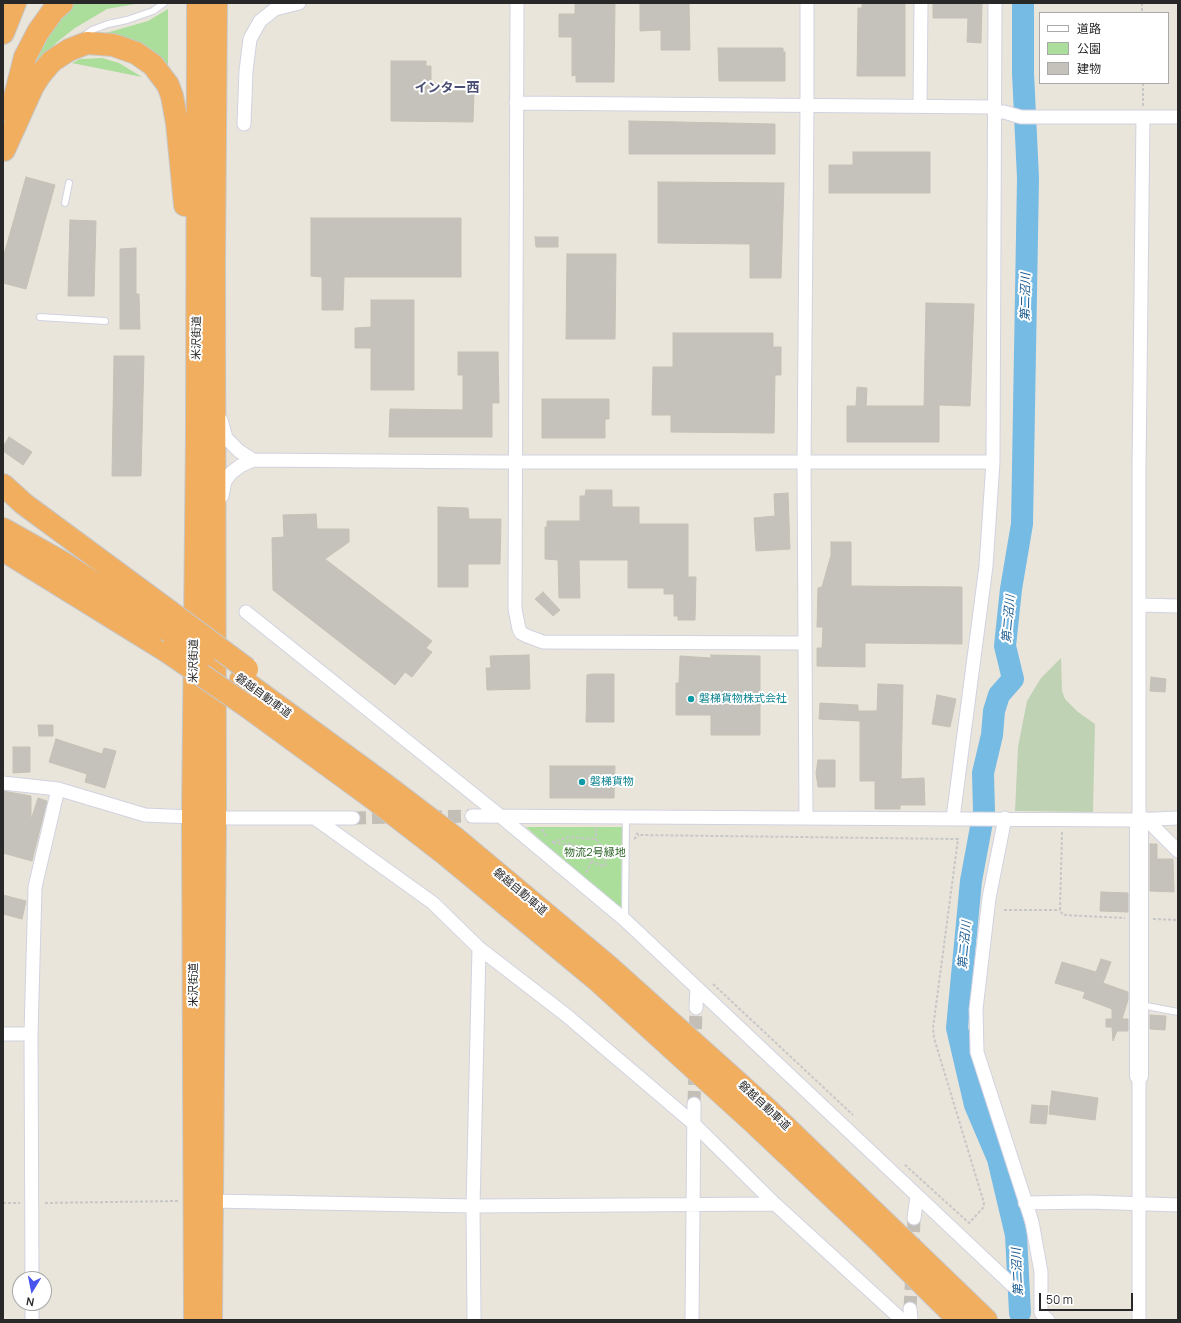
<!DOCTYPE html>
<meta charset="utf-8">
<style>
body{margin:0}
#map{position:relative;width:1181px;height:1323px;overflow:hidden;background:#eae5db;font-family:Manrope,"Noto Sans JP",sans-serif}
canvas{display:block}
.frame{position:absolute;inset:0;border:4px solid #282828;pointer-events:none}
.legend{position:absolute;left:1039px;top:12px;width:130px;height:72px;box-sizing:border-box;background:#fff;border:1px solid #a9a9a9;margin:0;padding:5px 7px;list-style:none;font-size:12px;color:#282828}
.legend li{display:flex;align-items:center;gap:8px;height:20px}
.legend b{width:20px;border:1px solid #a9a9a9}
.north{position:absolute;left:12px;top:1271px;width:40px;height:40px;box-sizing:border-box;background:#fff;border:1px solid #a9a9a9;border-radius:50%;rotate:190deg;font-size:11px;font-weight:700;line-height:16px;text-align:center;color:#282828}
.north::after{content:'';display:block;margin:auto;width:14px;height:18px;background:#4753eb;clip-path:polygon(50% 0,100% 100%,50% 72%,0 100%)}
.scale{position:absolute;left:1039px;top:1293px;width:94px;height:18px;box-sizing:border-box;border:2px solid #282828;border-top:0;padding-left:5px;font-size:12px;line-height:14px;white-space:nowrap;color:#282828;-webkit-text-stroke:3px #fff;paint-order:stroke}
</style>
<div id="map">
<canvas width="1181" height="1323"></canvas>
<div class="frame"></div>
<ul class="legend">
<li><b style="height:5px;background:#fff"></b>道路</li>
<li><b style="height:11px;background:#abdd9b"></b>公園</li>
<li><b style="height:11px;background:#c5c2bb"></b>建物</li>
</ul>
<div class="north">N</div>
<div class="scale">50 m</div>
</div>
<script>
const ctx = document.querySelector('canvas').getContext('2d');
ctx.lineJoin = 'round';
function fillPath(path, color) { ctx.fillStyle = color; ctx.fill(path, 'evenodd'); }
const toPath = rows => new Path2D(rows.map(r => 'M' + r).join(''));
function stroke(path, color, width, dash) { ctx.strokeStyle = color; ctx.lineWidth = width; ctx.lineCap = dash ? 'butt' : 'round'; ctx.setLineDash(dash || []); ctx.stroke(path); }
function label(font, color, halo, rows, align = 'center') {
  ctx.font = font + ' Manrope,"Noto Sans JP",sans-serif'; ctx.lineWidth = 4; ctx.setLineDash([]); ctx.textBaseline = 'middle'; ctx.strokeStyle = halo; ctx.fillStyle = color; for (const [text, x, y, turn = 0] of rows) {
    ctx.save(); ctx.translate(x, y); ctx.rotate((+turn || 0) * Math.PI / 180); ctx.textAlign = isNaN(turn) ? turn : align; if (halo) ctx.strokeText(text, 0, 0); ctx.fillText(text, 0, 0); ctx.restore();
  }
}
fillPath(toPath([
 [69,3,141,3,107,9,75,28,56,43,35,68,32,50],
 [168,9,168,68,99,35,148,21],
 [102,58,119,63,142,77,72,63,80,59],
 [526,827,622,827,621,912]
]), '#abdd9b');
fillPath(toPath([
 [1061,658,1062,691,1065,699,1078,712,1095,724,1093,812,1015,811,1018,747,1027,701,1041,678]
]), '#bfd2b4');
stroke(toPath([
 [1020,1313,1016,1235,998,1159,975,1105,957,1028,971,881,984,811,983,773,992,735,994,711,999,695,1013,679,1005,646,1011,589,1022,524,1028,178,1023,73,1023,3]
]), '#76bbe4', 22);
const building = toPath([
 [575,3,615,3,614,82,576,82,576,75,572,76,572,37,559,37,559,14,575,14,575,3],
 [640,3,689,3,690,50,661,50,661,30,640,31,640,3],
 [862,3,905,3,905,76,857,76,858,8,862,8,862,3],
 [933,3,982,3,981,43,967,42,968,18,933,18,933,3],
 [718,48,783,48,783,52,785,52,785,81,719,81,718,48],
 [391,61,426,61,426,66,431,66,431,81,438,85,443,91,474,91,473,122,391,121,391,61],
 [629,121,775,124,775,154,629,154,629,121],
 [853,152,930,152,930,193,829,193,829,165,853,165,853,152],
 [26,177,55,185,26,289,3,283,3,258,26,177],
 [658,182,784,183,781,278,750,278,750,244,658,243,658,182],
 [311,218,461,218,461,277,344,277,343,310,322,310,322,277,311,276,311,218],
 [70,220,96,221,94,296,68,296,70,220],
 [535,237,558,237,558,247,536,247,535,237],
 [136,248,136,294,139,294,140,329,120,329,120,249,136,248],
 [567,254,616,254,615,339,566,339,567,254],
 [371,300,414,300,414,390,371,390,371,348,355,348,355,328,371,327,371,300],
 [926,303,974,304,970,406,939,405,939,442,847,442,847,406,856,406,857,387,867,388,866,406,924,406,926,303],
 [673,333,773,333,773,347,781,347,781,375,775,375,774,433,671,432,671,415,652,415,653,367,673,367,673,333],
 [458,352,498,352,499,403,492,403,492,437,389,437,390,409,463,410,463,375,458,375,458,352],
 [114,356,144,356,141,476,112,476,114,356],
 [542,399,609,399,609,419,605,419,605,438,542,438,542,399],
 [9,437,32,452,23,465,3,451,3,447,9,437],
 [586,490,612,490,612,507,639,507,639,524,688,524,688,577,696,577,695,620,678,620,678,616,674,616,674,594,664,594,664,588,628,588,628,560,579,560,580,598,559,598,558,560,545,559,545,527,547,527,547,521,580,521,580,496,585,496,586,490],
 [788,493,790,549,756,551,754,518,775,516,774,494,788,493],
 [438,507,468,508,469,519,501,519,500,564,468,564,468,587,438,587,438,507],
 [316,514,317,529,349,529,349,542,325,559,432,641,426,648,432,652,412,677,405,672,395,685,273,590,272,538,284,537,283,515,316,514],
 [831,542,851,542,851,586,962,587,962,644,865,643,865,667,817,666,817,648,822,648,823,627,817,627,818,588,822,587,831,555,831,542],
 [543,592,560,610,553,616,535,599,543,592],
 [529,655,530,689,487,690,486,668,491,668,490,656,529,655],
 [711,655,760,656,760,735,711,735,711,715,676,715,676,683,679,683,680,656,711,658,711,655],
 [592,674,614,674,614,722,586,722,587,675,592,674],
 [1151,677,1166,679,1165,692,1150,691,1151,677],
 [878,684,903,685,901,779,924,778,925,805,900,805,900,809,875,809,875,781,860,781,860,721,819,719,820,703,858,705,858,711,877,711,878,684],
 [937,695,956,699,950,727,932,724,937,695],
 [38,725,53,725,53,736,39,736,38,725],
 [56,739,102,754,104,748,116,751,105,788,85,782,87,774,49,762,56,739],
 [13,747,30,747,30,772,13,773,13,747],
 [818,760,835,760,835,787,818,787,816,773,818,760],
 [550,766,615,766,614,798,550,798,550,766],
 [3,791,31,796,31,820,38,798,47,801,32,861,3,853,3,791],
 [1150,844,1157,844,1157,859,1173,859,1174,892,1150,891,1150,844],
 [1101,892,1128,893,1128,912,1100,911,1101,892],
 [3,895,26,901,22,919,3,914,3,895],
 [1101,959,1111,962,1103,983,1128,992,1128,1000,1122,1019,1128,1019,1128,1031,1117,1031,1113,1041,1112,1027,1106,1027,1106,1019,1112,1019,1112,1009,1083,998,1085,992,1055,983,1062,962,1096,972,1101,959],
 [1150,1015,1166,1016,1165,1030,1150,1029,1150,1015],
 [1052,1091,1098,1098,1095,1120,1049,1114,1052,1091],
 [1032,1105,1048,1106,1046,1124,1030,1123,1032,1105]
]);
fillPath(building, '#c5c2bb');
stroke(building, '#c5c1b5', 1);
stroke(toPath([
 [429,817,472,816],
 [353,818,397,817],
 [695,1048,696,1008],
 [694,1104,695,1067],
 [913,1251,914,1218],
 [910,1309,912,1271]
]), '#c3bfb7', 13, [13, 6]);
const lane = toPath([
 [84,36,92,30,108,24,127,20,153,11,164,3],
 [65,203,69,183],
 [40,317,105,321],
 [625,918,626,815],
 [1141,1005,1178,1012]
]);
const street = toPath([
 [517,3,515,609,519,629,521,633,527,636,543,642,805,643],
 [516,103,994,107],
 [920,106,921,3],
 [994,112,1004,112,1021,117,1178,117],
 [244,124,246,71,250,39,260,21,275,9,299,3],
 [221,420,226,438,239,451,253,460],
 [222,496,225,481,231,473,240,466,253,460,496,462,993,462],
 [1140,605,1178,606],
 [246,612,493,810,625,920,1012,1285],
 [3,783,58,789,145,815,215,818,353,818],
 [472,816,1131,820,1178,818],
 [806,818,804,462,807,107,807,3],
 [953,818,986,566,993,462,995,3],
 [1005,818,989,898,976,1009,977,1052,1032,1222,1041,1272,1041,1313,1048,1320],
 [316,819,433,903,479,948,566,1015,693,1123,775,1204,902,1320],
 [1146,819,1178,851],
 [1139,820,1139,469,1143,117],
 [696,1008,697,988],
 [3,1034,31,1034],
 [211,1201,473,1206,775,1204],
 [1025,1203,1089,1202,1178,1205],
 [914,1218,917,1196],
 [32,1279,31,1034,35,887,58,789],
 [32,1303,32,1320],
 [910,1309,911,1320],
 [474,1320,473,1206,479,948],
 [692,1320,694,1104],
 [1139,1320,1139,1076]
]);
const secondary = toPath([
 [1139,1076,1139,820]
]);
const highway = toPath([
 [3,33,15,3],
 [11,112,25,57,38,32,53,11,62,3],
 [4,150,33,86,40,75,52,61,69,50,87,43,113,45,136,53,153,65,168,85,172,96,177,123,185,205],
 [3,485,24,504,169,611],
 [3,529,60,561,167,630],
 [3,550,168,652],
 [241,679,383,783,454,837,608,966,765,1107,986,1320],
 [248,707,374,799,445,854,597,980,753,1122,877,1239,959,1320],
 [195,1320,193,817,197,432,198,3],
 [211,1320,215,818,214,262,216,3]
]);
stroke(lane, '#d1d2e0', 8);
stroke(street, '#d1d2e0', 15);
stroke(secondary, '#d1d2e0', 20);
stroke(highway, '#c7c7c7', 24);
stroke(toPath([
 [1142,3,1142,13],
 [1143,83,1143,106],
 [596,828,596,839],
 [542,829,546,837],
 [1062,832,1060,910,1063,915,1125,918],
 [636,833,639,835,958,839,933,1028,934,1038,984,1203,983,1208,969,1223,904,1164],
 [634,839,639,835],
 [552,842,569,837,596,839,601,846,602,852],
 [553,843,572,844,584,851,592,861,599,865,605,866,606,862,602,852,617,850],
 [586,873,592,861],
 [1004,910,1060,910],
 [1153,919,1178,920],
 [713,984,853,1115],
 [3,1203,20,1203],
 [45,1203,178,1201]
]), '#c7c7c7', 2, [3, 2]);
stroke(lane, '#fff', 6);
stroke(street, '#fff', 13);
stroke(secondary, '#fff', 18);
stroke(highway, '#f1ae5f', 22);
const highwayBridge = toPath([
 [169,611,247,669],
 [167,630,204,655],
 [168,652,248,707]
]);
stroke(highwayBridge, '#c7c7c7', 24, []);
stroke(highwayBridge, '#f1ae5f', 22);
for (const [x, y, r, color] of [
 [691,699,4,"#0f9aa8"],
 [582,782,4,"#0f9aa8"]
]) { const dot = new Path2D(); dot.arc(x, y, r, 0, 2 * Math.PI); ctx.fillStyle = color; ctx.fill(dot); stroke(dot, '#fff', 1.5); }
label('11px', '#282828', '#fff', [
 ["米沢街道",197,338,-89],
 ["米沢街道",194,661,-89],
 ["磐越自動車道",263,696,36],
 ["磐越自動車道",520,892,40],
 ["米沢街道",194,985,-90],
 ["磐越自動車道",764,1106,43]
]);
label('11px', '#0d838f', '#fff', [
 ["磐梯貨物株式会社",699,699],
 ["磐梯貨物",590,782]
], 'left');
label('11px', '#255f1f', '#fff', [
 ["物流2号緑地",595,853]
]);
label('italic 12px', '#17588e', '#fff', [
 ["第二沼川",1026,297,-89],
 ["第二沼川",1009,619,-85],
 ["第二沼川",965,945,-85],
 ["第二沼川",1018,1272,-93]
]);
label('bold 13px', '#4d5075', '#fff', [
 ["インター西",447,88]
]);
</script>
